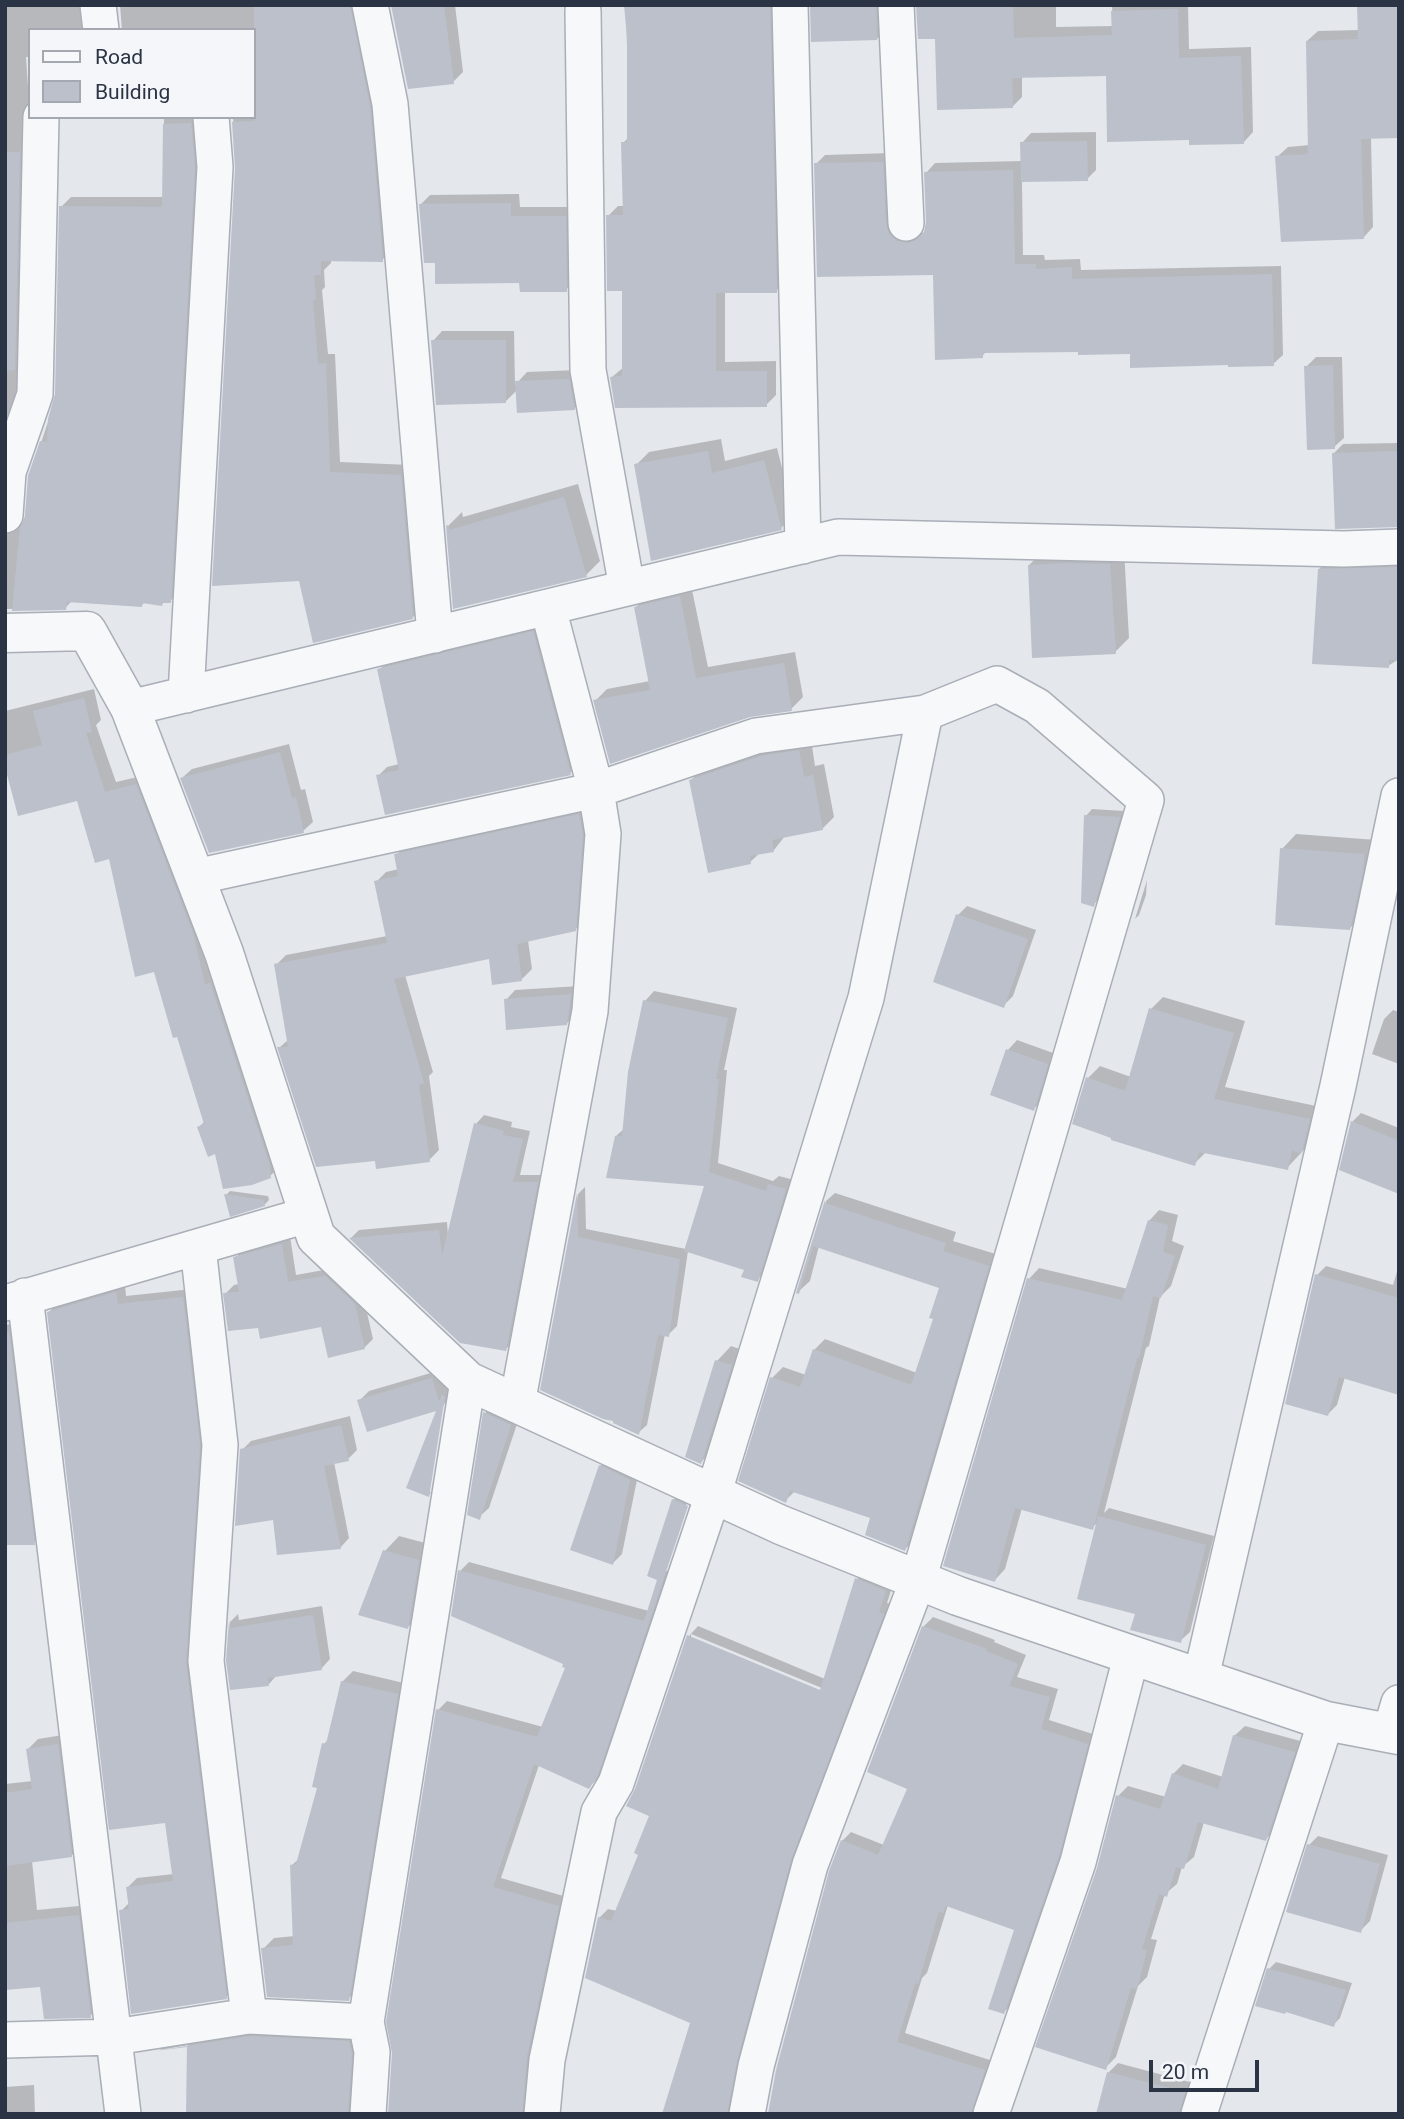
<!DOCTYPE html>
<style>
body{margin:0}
#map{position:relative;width:1404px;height:2119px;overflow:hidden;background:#e4e7ec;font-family:Roboto,sans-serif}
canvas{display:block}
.frame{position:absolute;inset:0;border:7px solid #2b3445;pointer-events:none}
.legend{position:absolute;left:28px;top:28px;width:228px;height:91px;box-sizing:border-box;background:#f4f6f9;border:2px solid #a4a8b1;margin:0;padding:9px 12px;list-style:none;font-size:21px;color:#2b3445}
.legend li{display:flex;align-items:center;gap:14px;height:35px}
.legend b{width:35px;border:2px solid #a4a8b1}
.scale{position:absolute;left:1149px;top:2060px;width:110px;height:32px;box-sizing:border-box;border:4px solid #2b3445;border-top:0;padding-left:9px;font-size:21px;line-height:24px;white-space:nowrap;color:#2b3445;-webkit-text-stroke:5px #f4f6f9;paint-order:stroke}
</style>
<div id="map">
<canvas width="1404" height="2119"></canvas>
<div class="frame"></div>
<ul class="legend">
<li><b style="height:9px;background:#f7f8fa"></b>Road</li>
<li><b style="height:19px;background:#bbc0ca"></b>Building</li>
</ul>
<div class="scale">20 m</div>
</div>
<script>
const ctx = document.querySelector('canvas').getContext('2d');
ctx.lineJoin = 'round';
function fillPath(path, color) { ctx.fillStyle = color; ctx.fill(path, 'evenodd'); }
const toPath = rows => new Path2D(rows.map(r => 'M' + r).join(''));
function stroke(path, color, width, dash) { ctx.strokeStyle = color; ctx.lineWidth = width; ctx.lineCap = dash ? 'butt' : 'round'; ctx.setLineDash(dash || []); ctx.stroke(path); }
fillPath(toPath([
 [5,5,89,5,94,30,30,30,30,57,26,57,30,117,24,379,5,434],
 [120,5,361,5,393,250,382,260,331,260,331,263,324,270,325,287,322,290,328,354,335,354,340,462,411,465,423,607,413,617,314,641,237,168,233,117,254,117,254,30,122,30],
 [392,5,455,5,463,72,453,82],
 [626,5,780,5,786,281,776,291,725,291,725,362,776,361,776,395,766,405,612,377,624,367,623,290,608,216,618,206,624,206,623,143,629,137],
 [812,5,886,5,887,28,877,39],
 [918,5,1056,5,1056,27,1113,26,1112,5,1188,5,1189,49,1251,47,1253,132,1243,143,1191,138,1107,75,1022,76,1022,97,1012,107,937,37],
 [1360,30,1371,137,1373,227,1363,238,1277,157,1288,147,1310,145,1307,41,1318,31],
 [164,117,201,117,180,591,170,601,165,601,162,604,145,602,141,606,73,600,65,608,5,609,5,522,14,525,24,524,30,476,57,395,61,207,71,197,164,197],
 [1096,132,1096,170,1087,179,1022,181,1023,255,1044,255,1045,260,1080,259,1081,270,1281,266,1283,355,1273,364,1230,363,1131,352,1080,350,987,351,982,356,935,273,818,275,816,164,825,155,892,153,918,234,926,232,928,222,926,173,935,163,1022,161,1022,143,1031,133],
 [519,194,520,207,574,207,575,280,566,290,437,261,420,205,430,195],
 [442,331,514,331,515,385,527,372,578,370,583,399,574,409,518,389,505,402,433,341],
 [1316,357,1342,357,1344,438,1334,447,1306,367],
 [721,439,725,461,777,448,794,515,781,528,636,465,649,452],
 [1399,443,1399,525,1334,453,1343,444],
 [578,484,600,561,586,575,455,607,448,526,462,512,463,517],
 [1124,550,1129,638,1115,652,1029,565,1044,551],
 [1399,559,1399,659,1388,666,1319,569,1328,560],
 [691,585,708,667,795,652,803,697,791,709,595,701,607,689,650,681,636,607,648,596],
 [542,623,579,764,570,773,378,776,387,767,399,764,379,670,388,661],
 [94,689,101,720,96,725,116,782,146,775,281,1166,270,1176,216,1152,199,1127,205,1121,179,1035,155,970,110,857,79,798,5,760,5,711],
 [811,739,815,766,824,764,834,817,822,829,785,836,774,850,761,852,750,862,691,780,703,768],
 [289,744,301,790,305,789,313,822,303,831,182,778,192,769],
 [589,805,585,919,575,930,528,940,532,969,522,979,490,957,405,975,433,1072,429,1076,439,1150,429,1160,376,1159,279,1048,289,1039,276,965,286,955,387,936,376,882,386,872,399,869,396,855,406,845],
 [1092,809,1125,811,1100,898,1093,905,1086,816],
 [1296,834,1377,840,1364,914,1350,928,1282,849],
 [1147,880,1146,895,1139,915,1135,919],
 [967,906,1036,930,1013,996,1003,1006,958,915],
 [579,986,576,1014,566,1024,506,1000,515,990],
 [654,991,737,1008,724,1070,727,1070,718,1163,773,1181,779,1176,794,1180,766,1271,757,1280,746,1269,688,1251,677,1326,668,1335,665,1334,647,1425,638,1433,616,1420,542,1389,578,1194,585,1187,586,1229,686,1249,706,1184,616,1136,624,1129,645,1001],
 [1163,997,1245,1021,1225,1087,1321,1107,1313,1140,1287,1168,1206,1152,1194,1164,1088,1078,1100,1066,1131,1077,1151,1009],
 [1393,1010,1399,1012,1399,1064,1372,1054,1384,1019],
 [1017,1040,1056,1054,1043,1099,1034,1109,1008,1050],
 [1361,1113,1399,1128,1399,1192,1352,1122],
 [484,1115,512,1122,511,1127,530,1131,520,1175,545,1175,514,1341,506,1349,461,1341,351,1238,359,1230,447,1222,448,1236,476,1124],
 [230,1191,268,1196,269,1200,264,1205,226,1195],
 [835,1193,956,1232,953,1241,999,1255,916,1539,905,1549,872,1517,795,1491,785,1501,772,1378,783,1367,806,1375,814,1350,825,1339,917,1373,935,1318,941,1286,819,1246,810,1281,798,1292,826,1201],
 [1159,1210,1178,1215,1172,1241,1184,1246,1171,1286,1160,1297,1149,1346,1146,1348,1104,1513,1109,1508,1214,1536,1190,1632,1180,1641,1137,1612,1098,1522,1092,1528,1022,1508,1005,1569,995,1580,1029,1279,1039,1268,1128,1289,1149,1221],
 [290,1236,296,1275,335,1268,363,1295,373,1339,364,1348,322,1325,259,1326,225,1294,234,1285,239,1284,235,1258,244,1249],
 [1399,1265,1399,1393,1345,1377,1337,1405,1328,1414,1317,1275,1326,1266,1393,1285],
 [125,1284,126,1296,192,1289,208,1435,235,1988,226,1997,121,1911,130,1902,128,1887,137,1878,174,1874,166,1821,49,1312,58,1303],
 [18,1323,43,1534,34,1543,5,1543,5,1325],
 [731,1346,745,1351,715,1448,701,1462,717,1361],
 [441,1370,448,1392,454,1387,438,1486,432,1492,446,1401,442,1408,428,1492,431,1492,429,1495,409,1487,439,1408,368,1429,359,1401,369,1391],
 [494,1404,520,1415,489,1508,479,1517,485,1413],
 [350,1416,357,1450,348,1459,334,1462,349,1538,340,1548,274,1518,242,1450,251,1441],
 [609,1457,639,1470,622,1554,613,1563,600,1466],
 [682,1491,696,1497,606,1764,598,1778,589,1787,539,1765,501,1878,567,1897,533,2114,390,2114,438,1710,447,1701,543,1727,567,1667,460,1571,469,1562,649,1611,659,1579,673,1500],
 [689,1497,692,1499,668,1571,664,1571],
 [399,1536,433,1545,422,1613,408,1627,385,1551],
 [866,1570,894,1581,887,1603,892,1604,739,2114,663,2114,692,2022,599,1918,608,1909,617,1911,640,1854,651,1815,637,1790,689,1636,698,1626,825,1679,857,1579],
 [691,1634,829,1691,827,1695,691,1638],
 [322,1606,330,1659,321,1669,277,1675,269,1684,228,1660,230,1622,238,1614,239,1620],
 [933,1617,995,1640,994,1642,1026,1655,1017,1677,1058,1689,1049,1720,1096,1735,1067,1846,1013,2003,1004,2012,1016,1929,948,1905,927,1973,922,1978,905,2033,993,2061,982,2114,801,2114,842,1841,851,1832,884,1845,909,1788,869,1771,924,1626],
 [353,1671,408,1684,359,1988,348,1999,263,1949,274,1938,295,1936,292,1865,300,1858,319,1787,324,1744,330,1738,342,1682],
 [1245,1726,1304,1742,1276,1828,1266,1839,1204,1822,1194,1857,1182,1867,1177,1884,1165,1894,1151,1939,1157,1940,1147,1977,1138,1986,1116,2057,1105,2068,1099,1869,1118,1796,1128,1786,1166,1797,1173,1774,1183,1764,1223,1777,1234,1736],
 [69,1734,82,1845,71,1856,32,1861,37,1910,89,1905,101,2005,90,2016,42,1985,5,1988,5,1784,33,1781,27,1750,38,1739],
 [1318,1836,1388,1855,1370,1921,1360,1931,1309,1845],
 [1276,1962,1352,1983,1340,2018,1333,2025,1269,1969],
 [261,2028,358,2033,359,2114,188,2114,188,2045,160,2050,166,2044],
 [1118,2063,1193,2083,1191,2114,1098,2114,1108,2073],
 [34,2085,35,2114,5,2114,5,2087]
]), '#0003');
fillPath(toPath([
 [254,5,350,5,370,107,383,262,321,261,321,275,314,275,316,299,313,300,318,364,326,363,330,472,401,475,413,619,313,643,299,581,212,586,235,168,232,122,254,121],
 [391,5,444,5,454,84,408,89],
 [624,5,770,5,777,293,716,293,716,371,767,371,767,407,615,408,610,377,622,376,622,291,607,291,606,215,623,215,621,142,627,142,627,37],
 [810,5,876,5,877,40,811,42],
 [916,5,1013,5,1014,38,1112,35,1111,11,1178,9,1179,58,1241,56,1244,144,1189,145,1189,140,1107,142,1106,76,1012,78,1013,108,937,110,935,39,918,39],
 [1357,5,1399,5,1399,138,1361,139,1364,239,1281,242,1275,156,1308,154,1306,41,1358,39],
 [191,123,195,167,171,603,163,603,162,606,142,603,142,607,67,602,66,610,12,611,20,528,25,516,28,476,40,441,47,442,48,419,55,394,59,206,162,207,163,124],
 [1087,141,1088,181,1021,182,1020,142],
 [5,152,20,152,15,370,5,371],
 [883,162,886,224,889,234,897,241,908,243,916,240,924,232,926,222,924,172,1013,170,1015,264,1036,264,1036,269,1072,267,1072,279,1272,274,1274,366,1228,367,1228,365,1130,368,1130,354,1078,355,1078,352,983,353,983,358,935,360,933,275,817,277,814,163],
 [511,203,511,216,566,216,567,292,520,292,519,283,435,284,435,263,424,263,419,204],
 [431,340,506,340,506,403,436,405],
 [1333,365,1335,449,1307,450,1304,366],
 [569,379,575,410,517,413,515,381],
 [708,451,712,473,764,460,782,530,651,561,634,464],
 [1399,451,1399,527,1335,529,1332,453],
 [564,497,587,577,453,609,446,526,448,525,449,530],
 [1066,563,1110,564,1116,654,1032,658,1028,565],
 [1399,567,1399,660,1389,660,1389,668,1312,664,1318,569],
 [680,596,696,678,784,663,792,711,750,717,610,764,593,700,650,690,634,607],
 [533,631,571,775,385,815,376,775,399,770,377,669],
 [84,698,92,732,86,733,105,792,136,784,193,933,205,984,210,983,269,1163,271,1178,252,1185,223,1189,215,1154,208,1157,197,1127,204,1124,177,1037,173,1038,154,972,135,977,109,859,95,863,77,801,18,816,5,767,5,755,42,745,33,711],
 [799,750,804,777,813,775,823,830,772,840,774,852,750,856,751,864,708,873,689,780,761,756],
 [280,752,292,798,296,797,304,833,209,853,180,778],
 [579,814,583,835,576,931,517,944,522,981,492,985,489,959,394,979,424,1083,419,1085,430,1162,376,1169,375,1161,316,1167,277,1047,288,1047,274,964,387,943,374,881,398,876,394,854],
 [1084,815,1120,817,1094,907,1081,903],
 [1280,848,1364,854,1363,871,1350,930,1275,925],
 [956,914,1028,939,1004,1008,933,982],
 [571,994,567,1025,506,1030,504,999],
 [643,1000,728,1018,716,1079,719,1079,709,1172,766,1191,768,1184,786,1189,758,1282,741,1277,744,1270,684,1251,704,1186,606,1178,615,1136,622,1136,628,1072],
 [1149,1008,1234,1033,1214,1099,1310,1119,1301,1154,1292,1150,1288,1170,1199,1152,1195,1166,1111,1140,1111,1138,1072,1124,1086,1077,1125,1091],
 [1006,1049,1048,1064,1034,1111,990,1095],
 [1351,1121,1399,1141,1399,1194,1339,1170],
 [474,1123,504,1131,503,1135,523,1139,513,1182,538,1182,506,1351,460,1343,349,1238,439,1230,442,1256],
 [577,1193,578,1237,680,1259,669,1337,658,1335,639,1435,613,1423,613,1421,603,1419,540,1390],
 [224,1194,264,1200,265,1206,230,1217],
 [825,1200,825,1203,946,1243,943,1251,989,1266,905,1551,865,1535,870,1518,790,1491,786,1503,738,1481,770,1377,800,1387,813,1349,911,1385,933,1319,929,1318,939,1288,813,1246,799,1294,796,1293],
 [1148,1220,1168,1225,1163,1252,1175,1256,1161,1298,1153,1296,1139,1358,1137,1358,1093,1530,1015,1508,995,1582,943,1566,1027,1278,1122,1300],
 [282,1244,288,1282,325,1276,355,1304,365,1349,328,1358,321,1327,260,1339,258,1328,228,1331,223,1293,239,1292,233,1257],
 [1315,1274,1399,1298,1399,1395,1339,1377,1328,1416,1285,1404],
 [116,1292,118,1304,183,1297,200,1445,186,1663,227,1999,131,2014,119,1910,129,1909,126,1887,173,1881,165,1823,109,1830,47,1312],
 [9,1331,35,1545,5,1545,5,1332],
 [715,1360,732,1365,701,1464,685,1457],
 [432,1378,439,1402,442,1395,445,1396,429,1497,406,1488,436,1411,367,1432,357,1400],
 [483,1412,511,1425,480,1520,467,1515],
 [341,1425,349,1461,324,1466,341,1549,277,1555,273,1520,235,1526,240,1449],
 [599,1465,630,1480,613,1565,570,1550],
 [672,1499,688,1506,598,1775,589,1789,534,1764,493,1887,559,1906,527,2056,522,2114,388,2114,392,2053,386,2022,436,1709,537,1737,565,1668,562,1667,563,1664,451,1616,458,1570,644,1621,657,1580,647,1576],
 [1098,1516,1206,1545,1181,1643,1130,1630,1135,1614,1077,1599],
 [383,1550,419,1560,408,1629,358,1615],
 [855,1578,886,1591,879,1612,884,1614,791,1860,737,2061,727,2114,662,2114,690,2023,585,1978,598,1917,611,1921,638,1855,634,1853,649,1816,626,1806,635,1789,687,1635,820,1690],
 [313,1615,322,1670,268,1678,269,1686,230,1690,226,1660,229,1621,230,1628],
 [922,1626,987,1649,986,1651,1018,1664,1009,1686,1050,1697,1041,1729,1088,1744,1059,1856,1004,2014,988,2009,1014,1930,946,1906,943,1913,939,1911,918,1984,915,1983,897,2042,985,2070,971,2114,768,2114,776,2070,829,1871,841,1840,878,1855,907,1789,867,1772],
 [341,1681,398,1694,349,2001,267,1997,261,1948,293,1945,290,1865,296,1864,317,1788,312,1787,322,1743,326,1744],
 [1233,1735,1295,1752,1266,1841,1198,1822,1184,1869,1176,1867,1167,1897,1159,1894,1142,1949,1147,1950,1137,1989,1131,1988,1106,2070,1035,2047,1097,1868,1116,1795,1160,1809,1172,1773,1218,1789],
 [58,1744,72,1857,5,1866,5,1793,32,1789,26,1749],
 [1307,1844,1380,1864,1361,1933,1286,1912],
 [79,1915,91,2018,44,2019,40,1987,5,1990,5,1923],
 [1267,1968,1346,1990,1334,2027,1286,2012,1285,2014,1255,2006],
 [250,2036,349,2041,352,2053,348,2114,186,2114,187,2047,155,2051],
 [1107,2072,1185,2092,1179,2114,1096,2114]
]), '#bbc0ca');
const minor = toPath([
 [98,5,101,30],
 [370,5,390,104,435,635],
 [790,5,803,546],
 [896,5,906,223],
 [583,11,588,370,627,588],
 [5,515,8,472,35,394,41,117],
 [186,695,215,167,211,117],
 [130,708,838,537,1344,549,1399,547],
 [195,877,596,790,756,736,925,713,997,684,1037,706,1146,800,918,1580,810,1865,756,2066,747,2114],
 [198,1247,220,1445,206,1661,249,2016],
 [25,1296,123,2114],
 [5,1303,307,1215],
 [517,1404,590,1011,603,834,596,790,548,608],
 [1201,1677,1338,1086,1399,796],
 [1390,1733,1399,1703],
 [366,2022,372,2052,368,2114],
 [5,2040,115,2037,249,2016,366,2022,468,1381],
 [542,2114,547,2060,599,1812,616,1783,713,1495,866,998,925,713],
 [991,2114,1078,1862,1131,1657],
 [1199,2114,1326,1721]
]);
const tertiary = toPath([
 [5,633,87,631,130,708,224,953,316,1237,468,1381,781,1525,958,1596,1326,1721,1399,1735]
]);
stroke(minor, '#a9aeb7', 38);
stroke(tertiary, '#a9aeb7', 41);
stroke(minor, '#f7f8fa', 35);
stroke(tertiary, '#f7f8fa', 38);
</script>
